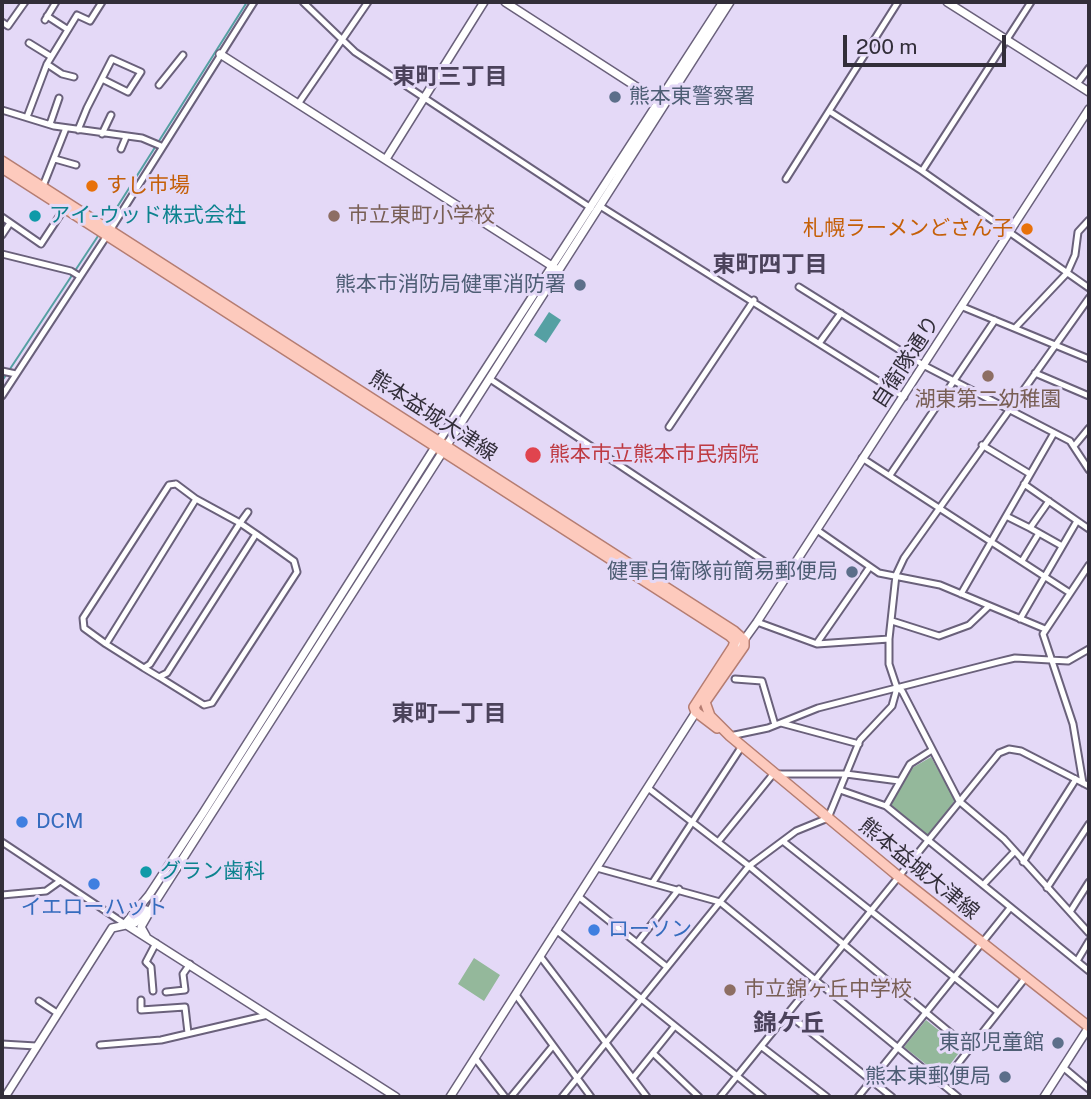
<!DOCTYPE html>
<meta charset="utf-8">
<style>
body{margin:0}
#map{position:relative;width:1091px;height:1099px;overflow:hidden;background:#e4d9f7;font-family:"Public Sans",sans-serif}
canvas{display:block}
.frame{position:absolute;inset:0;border:4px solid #322e39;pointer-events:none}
.scale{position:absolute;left:843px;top:35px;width:163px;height:32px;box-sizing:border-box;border:4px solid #322e39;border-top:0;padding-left:9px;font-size:21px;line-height:24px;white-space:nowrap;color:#322e39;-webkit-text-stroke:5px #e4d9f7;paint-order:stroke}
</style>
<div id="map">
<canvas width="1091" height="1099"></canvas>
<div class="frame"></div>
<div class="scale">200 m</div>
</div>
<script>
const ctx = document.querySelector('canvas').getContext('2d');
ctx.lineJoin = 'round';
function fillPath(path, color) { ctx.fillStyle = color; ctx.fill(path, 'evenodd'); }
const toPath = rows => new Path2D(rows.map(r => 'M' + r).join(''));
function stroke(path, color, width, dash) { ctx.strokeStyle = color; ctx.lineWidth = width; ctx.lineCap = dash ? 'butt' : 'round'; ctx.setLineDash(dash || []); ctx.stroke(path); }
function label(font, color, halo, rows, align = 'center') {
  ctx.font = font + ' "Public Sans","Noto Sans JP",sans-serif'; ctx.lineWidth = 6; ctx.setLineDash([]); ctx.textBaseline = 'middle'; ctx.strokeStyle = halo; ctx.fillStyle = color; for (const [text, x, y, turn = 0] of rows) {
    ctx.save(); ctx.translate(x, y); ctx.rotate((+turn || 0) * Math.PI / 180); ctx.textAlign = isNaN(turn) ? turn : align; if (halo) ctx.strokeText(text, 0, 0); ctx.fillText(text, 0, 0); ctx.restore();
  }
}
fillPath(toPath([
 [931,757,955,800,928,838,890,804,912,768],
 [474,958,500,975,484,1001,458,984],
 [926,1020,962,1049,941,1076,904,1047]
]), '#94b89b');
fillPath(toPath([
 [549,312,561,320,546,343,534,335]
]), '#55a0a3');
stroke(toPath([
 [107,223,247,2],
 [2,381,100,233]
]), '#55a0a3', 2);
const minor = toPath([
 [303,2,355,52,591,208],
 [47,16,67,29],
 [45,20,56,2],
 [2,22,8,26,25,2],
 [29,43,50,56],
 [47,64,62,74,74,77],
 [1077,84,1089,68],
 [159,85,183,55],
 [298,104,368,2],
 [2,110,54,126,142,138,161,146],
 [829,111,922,171,1031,2],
 [27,117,47,64,77,15,90,21,102,2],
 [50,124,59,98],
 [78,130,87,108,112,59,141,72,128,92,102,79],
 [102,134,111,115],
 [121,149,126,137],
 [55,159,76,165],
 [922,171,1089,288],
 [786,179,898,2],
 [43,186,66,128],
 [600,206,904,397],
 [2,217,41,244,64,209],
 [2,235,10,223],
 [2,254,71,271,79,276],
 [799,287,925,366,1070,441,1089,470],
 [1089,298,904,558,896,575,889,639,889,664,897,688,902,691,959,801,1004,839,1089,933],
 [963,307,1089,359],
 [1015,328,1067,273,1075,255,1078,232,1089,220],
 [820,342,841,313],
 [2,371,16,374],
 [1035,373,1089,396],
 [490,379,786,576],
 [2,396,106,237,254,2],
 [669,427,754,300],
 [982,445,1030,474],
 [1075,445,1089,428],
 [862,458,1070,593],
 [890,475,995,320],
 [176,484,196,499,106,644,84,628,83,618,169,485,176,484],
 [1024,484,1089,529],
 [1006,516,1030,528,1049,501],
 [1030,528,1062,546],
 [817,530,879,573,940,585,1045,629],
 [1022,561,1039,533],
 [961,594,1054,433],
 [1020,619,1077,521],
 [892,621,939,636,969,625,989,606],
 [757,622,817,644,889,639],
 [817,643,869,568],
 [106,644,144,668,150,664,240,523,196,499],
 [144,668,159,677,167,673,256,534,240,523,248,512],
 [159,677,204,705,212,703,297,572,294,561,256,534],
 [735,679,762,681,775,725],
 [781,723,859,744],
 [730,736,768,728,818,708,998,662,1015,658,1068,661,1089,649],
 [779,774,846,774,899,781],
 [1083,783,1073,724,1043,634,1089,565],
 [648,788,749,866,970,1049],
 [840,790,886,806,1089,971],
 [886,806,910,764,932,750],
 [2,842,125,924],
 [718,842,774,773],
 [784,842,998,1012],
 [1023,862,1076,779],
 [597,868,720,902,958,1097],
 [653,882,742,746],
 [983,885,1015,851],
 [1047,888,1089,824],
 [2,895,46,891,60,881],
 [578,896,667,967],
 [1070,912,1089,882],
 [556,930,763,1097],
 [637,943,679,889],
 [540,956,647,1097],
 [1077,961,1089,941],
 [153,991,151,967,146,962,156,943],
 [166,992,185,990,183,974,190,964],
 [516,995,591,1097],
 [141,1000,141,1010,185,1007,188,1033],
 [39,1001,57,1013],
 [788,1014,892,1097],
 [2,1044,36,1046],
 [100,1045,161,1040,268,1015],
 [762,1047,827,1097],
 [653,1053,699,1097],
 [475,1058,505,1097],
 [1064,1068,1089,1089],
 [633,1078,674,1027],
 [942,1084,1026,977],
 [511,1097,552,1047],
 [562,1097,749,866,796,831,828,818,860,740,892,706,897,688],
 [720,1097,999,753,1009,749,1021,751,1089,786],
 [858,1097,1010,908]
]);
const tertiary = toPath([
 [505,2,663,104],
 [947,2,1089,92],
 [220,54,555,268],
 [386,159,484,2],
 [733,647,744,640,757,622,1089,109],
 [125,924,149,895,203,813,435,447,723,2],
 [125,924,396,1097],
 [146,936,141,927,157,899,730,2],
 [5,1097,112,928,135,923,146,910],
 [450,1097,696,712],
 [1044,1097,1089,1027]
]);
const primary = toPath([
 [2,161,734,631,744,640,744,646,705,702,710,716,730,736,898,876,1089,1027],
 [2,168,730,636,735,641,733,647,694,707,696,712,717,728]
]);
stroke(minor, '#6a617b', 9);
stroke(tertiary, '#6a617b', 10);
stroke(primary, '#b57d72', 12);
stroke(minor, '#fff', 5);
stroke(tertiary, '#fff', 7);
stroke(primary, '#fdcabd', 9);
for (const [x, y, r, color] of [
 [615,97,7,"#5c6f8a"],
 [92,186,7,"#e8710a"],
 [35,216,7,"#0f9aa8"],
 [334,216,7,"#8d6e63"],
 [1027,229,7,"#e8710a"],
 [580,285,7,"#5c6f8a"],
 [988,376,7,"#8d6e63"],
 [533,455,9,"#e0444e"],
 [852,572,7,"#5c6f8a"],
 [22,822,7,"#3f7fe0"],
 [146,872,7,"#0f9aa8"],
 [94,884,7,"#3f7fe0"],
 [594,930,7,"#3f7fe0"],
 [730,990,7,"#8d6e63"],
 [1058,1043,7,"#5c6f8a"],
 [1005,1077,7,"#5c6f8a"]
]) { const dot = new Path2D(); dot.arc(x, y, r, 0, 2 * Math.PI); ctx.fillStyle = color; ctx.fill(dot); stroke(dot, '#e4d9f7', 2.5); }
label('21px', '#4e5e75', '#e4d9f7', [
 ["熊本東警察署",629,97,"left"],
 ["熊本市消防局健軍消防署",566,285],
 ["健軍自衛隊前簡易郵便局",838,572],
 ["東部児童館",1044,1043],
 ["熊本東郵便局",991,1077]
], 'right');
label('21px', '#c56008', '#e4d9f7', [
 ["すし市場",106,186],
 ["札幌ラーメンどさん子",1013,229,"right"]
], 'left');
label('21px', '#0d838f', '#e4d9f7', [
 ["アイ-ウッド株式会社",49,216],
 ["グラン歯科",160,872]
], 'left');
label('21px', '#785e54', '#e4d9f7', [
 ["市立東町小学校",348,216],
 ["湖東第二幼稚園",988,400,"center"],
 ["市立錦ヶ丘中学校",744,990]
], 'left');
label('21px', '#322e39', '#e4d9f7', [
 ["自衛隊通り",906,362,-57],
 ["熊本益城大津線",433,416,33],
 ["熊本益城大津線",919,869,39]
]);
label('21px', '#be3a42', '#e4d9f7', [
 ["熊本市立熊本市民病院",549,455]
], 'left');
label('21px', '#366cbe', '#e4d9f7', [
 ["DCM",36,822],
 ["イエローハット",94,908,"center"],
 ["ローソン",608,930]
], 'left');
label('bold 23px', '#4b425b', '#e4d9f7', [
 ["東町三丁目",450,77],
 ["東町四丁目",770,265],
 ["東町一丁目",449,714]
]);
label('bold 24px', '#4b425b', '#e4d9f7', [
 ["錦ケ丘",789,1024]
]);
</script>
